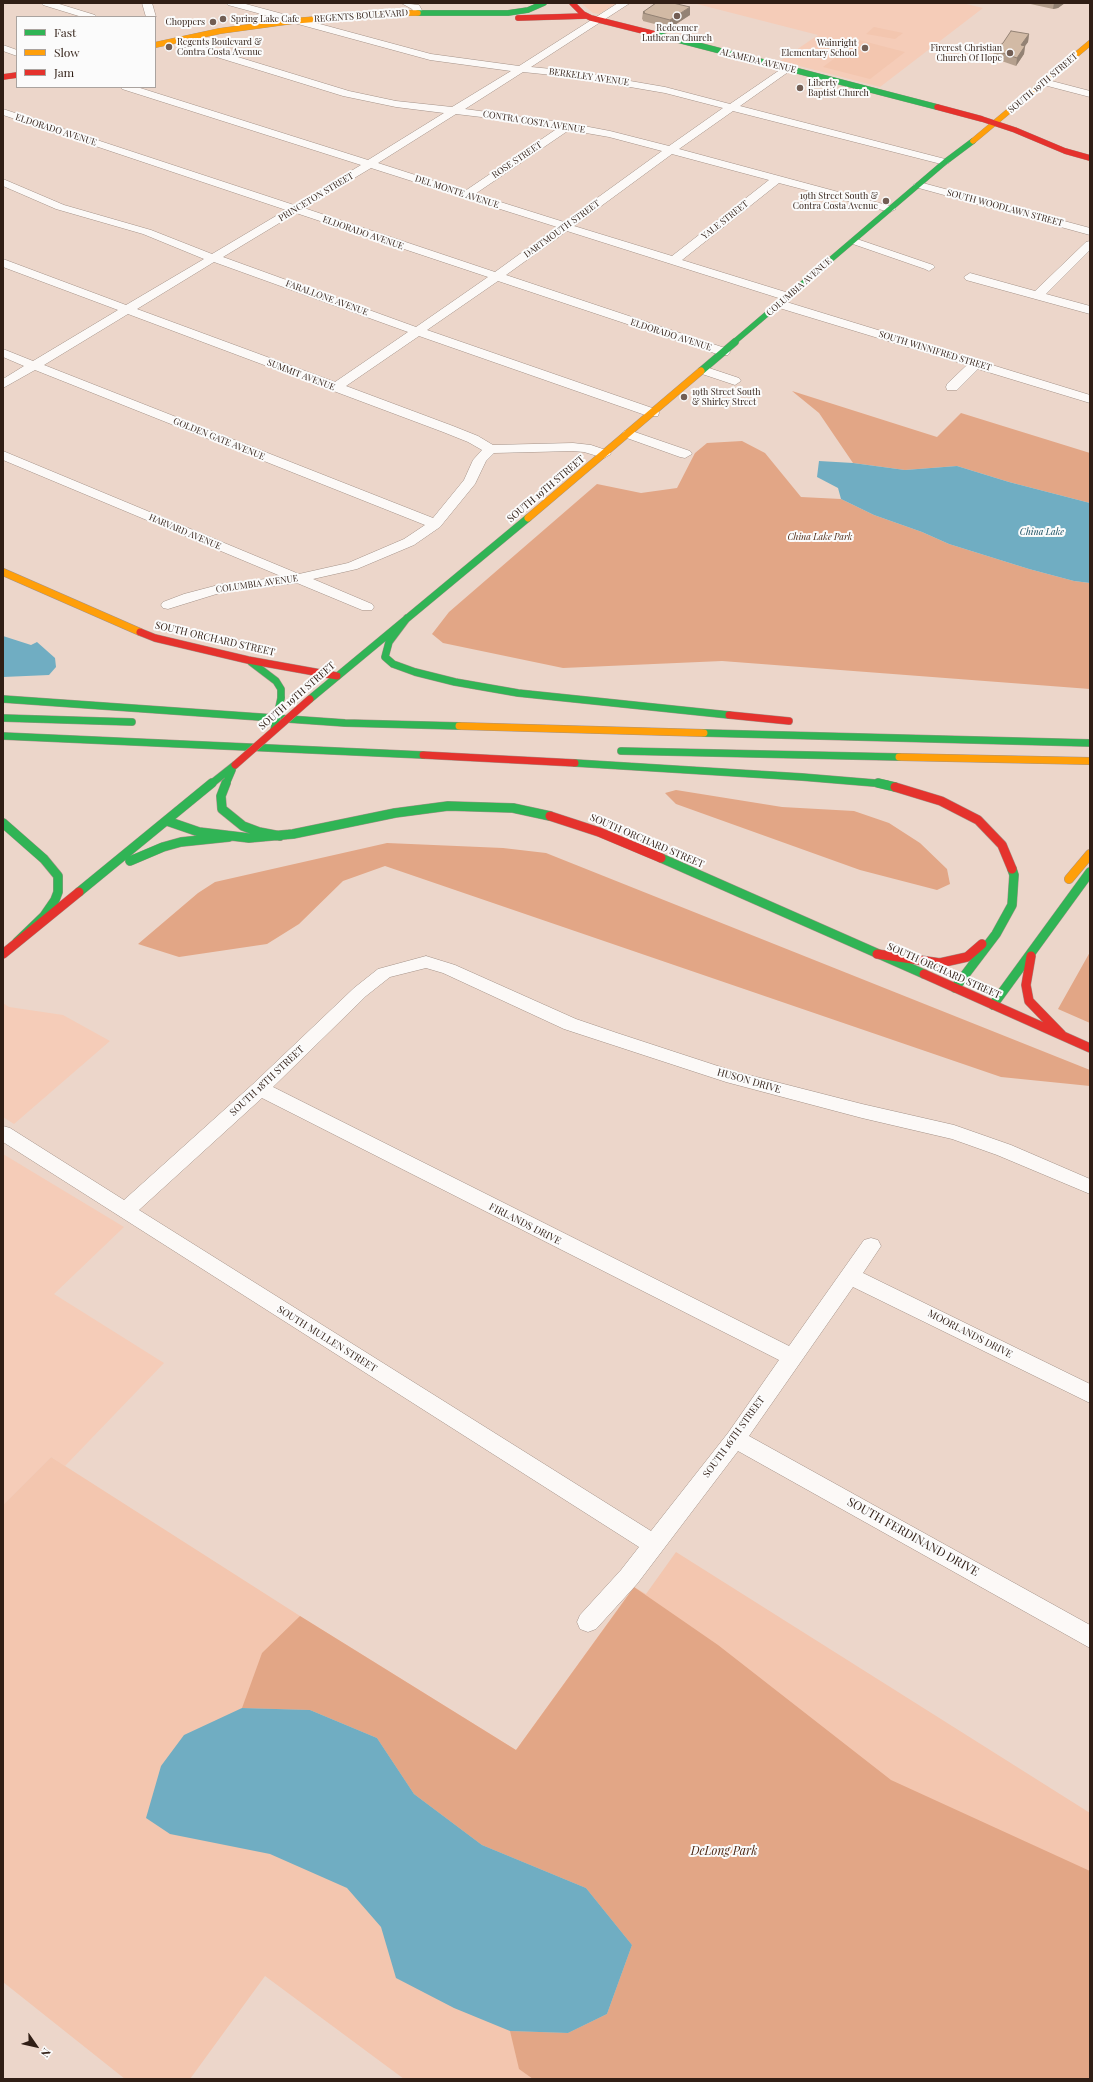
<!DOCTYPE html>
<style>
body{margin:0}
#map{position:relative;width:1093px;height:2082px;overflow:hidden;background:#ecd6ca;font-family:"Playfair Display",serif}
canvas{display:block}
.frame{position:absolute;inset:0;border:4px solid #301e15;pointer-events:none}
.legend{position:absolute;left:16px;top:16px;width:140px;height:72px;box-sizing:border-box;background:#fbfbfb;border:1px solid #aaa39f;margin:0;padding:5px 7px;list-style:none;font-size:12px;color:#301e15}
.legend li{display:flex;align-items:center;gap:8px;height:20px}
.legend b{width:20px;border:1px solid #aaa39f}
.north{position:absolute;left:16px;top:2026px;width:40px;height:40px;-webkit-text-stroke:3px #fbfbfb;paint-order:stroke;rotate:124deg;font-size:11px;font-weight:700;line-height:16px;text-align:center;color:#301e15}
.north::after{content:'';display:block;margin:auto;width:14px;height:18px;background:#301e15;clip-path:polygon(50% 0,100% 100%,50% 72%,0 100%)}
</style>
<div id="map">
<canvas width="1093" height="2082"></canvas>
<div class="frame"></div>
<ul class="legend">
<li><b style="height:5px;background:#30b455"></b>Fast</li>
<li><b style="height:5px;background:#ff9f0a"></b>Slow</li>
<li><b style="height:5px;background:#e5322d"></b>Jam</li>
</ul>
<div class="north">N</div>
</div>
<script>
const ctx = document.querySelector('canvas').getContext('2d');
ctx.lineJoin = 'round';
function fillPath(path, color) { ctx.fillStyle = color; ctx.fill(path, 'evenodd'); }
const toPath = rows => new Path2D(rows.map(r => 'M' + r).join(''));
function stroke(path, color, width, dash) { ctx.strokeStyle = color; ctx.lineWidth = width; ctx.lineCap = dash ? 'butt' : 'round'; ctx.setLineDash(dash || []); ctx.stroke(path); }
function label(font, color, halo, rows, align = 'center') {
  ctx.font = font + ' "Playfair Display",serif'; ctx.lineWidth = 4; ctx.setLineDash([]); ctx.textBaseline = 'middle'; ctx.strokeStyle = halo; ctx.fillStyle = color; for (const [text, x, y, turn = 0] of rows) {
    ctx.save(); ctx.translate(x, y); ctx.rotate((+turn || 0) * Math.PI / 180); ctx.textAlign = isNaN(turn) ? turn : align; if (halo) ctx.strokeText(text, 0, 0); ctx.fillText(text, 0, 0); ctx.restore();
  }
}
fillPath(toPath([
 [581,3,617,3,599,14,593,13],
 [693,3,962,3,983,8,880,87,780,61,818,35],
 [3,1003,9,1007,63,1015,110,1041,14,1124,3,1117],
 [3,1154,124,1227,54,1294,164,1363,65,1466,51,1457,3,1505]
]), '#f5ccb8');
fillPath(toPath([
 [874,27,903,33,895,39,866,34],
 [859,40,905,52,870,79,823,67],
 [51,1457,300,1616,516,1750,634,1587,646,1594,676,1552,1090,1813,1090,2079,404,2079,265,1976,190,2079,125,2079,3,1982,3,1505]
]), '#f3c6af');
fillPath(toPath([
 [792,391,937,437,961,413,1090,453,1090,503,1009,482,957,466,905,470,853,463,819,413],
 [742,441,765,453,801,497,841,499,874,515,922,532,949,544,1029,569,1074,581,1090,583,1090,689,722,661,563,668,443,643,432,634,449,612,597,484,641,493,677,488,695,453,707,443],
 [676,790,782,807,854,811,889,823,920,843,947,869,950,884,937,890,860,870,676,804,665,793],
 [387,843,503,848,546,853,1090,1070,1090,1086,1001,1077,385,866,343,881,299,924,267,944,179,957,138,944,198,893,215,882],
 [1090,952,1090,1023,1058,1009],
 [634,1587,718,1645,891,1780,1090,1871,1090,2079,533,2079,519,2069,510,2031,568,2033,607,2014,632,1945,586,1888,482,1845,414,1794,377,1738,310,1710,242,1708,262,1653,300,1616,516,1750]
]), '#e2a686');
fillPath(toPath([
 [819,461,853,463,905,470,957,466,1009,482,1090,503,1090,583,1074,581,1029,569,949,544,922,532,874,515,841,499,838,488,817,477],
 [3,636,31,645,37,642,55,658,56,667,49,675,3,677],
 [242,1708,310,1710,377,1738,414,1794,482,1845,586,1888,632,1945,607,2014,568,2033,510,2031,454,2008,396,1978,381,1927,347,1888,270,1854,170,1834,146,1818,161,1766,184,1735]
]), '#70adc2');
const street = toPath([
 [41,3,56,3,95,15,97,17,82,17,43,5,41,3],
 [142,3,152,3,156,17,155,18,146,17,142,3],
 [226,3,242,3,431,54,519,66,618,3,630,3,531,67,572,71,665,87,730,104,787,65,792,68,791,70,740,106,949,160,950,162,945,165,733,111,679,149,894,207,896,209,890,212,779,183,682,260,792,294,794,297,788,301,567,231,506,275,728,349,730,352,728,355,720,355,498,281,427,330,658,410,659,413,658,416,648,416,419,336,346,386,453,426,478,436,493,445,573,443,591,445,609,451,611,454,604,458,584,452,573,451,494,453,486,461,475,484,440,527,414,545,357,569,313,579,372,604,374,607,372,610,362,610,297,583,223,592,168,609,163,608,161,605,163,602,184,594,222,584,283,577,3,460,3,451,299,574,348,563,404,539,425,525,35,370,3,388,3,379,24,366,3,357,3,349,33,361,118,310,3,267,3,259,126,305,204,259,143,234,56,209,3,186,3,179,64,205,151,230,212,254,286,210,3,115,3,109,294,205,361,165,122,89,121,87,137,87,368,160,444,113,396,107,343,96,184,47,173,40,178,37,182,38,192,43,349,91,396,101,452,107,511,71,430,60,228,5,226,3],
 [523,72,572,77,665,93,723,108,669,146,610,131,568,123,465,109,523,72],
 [456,114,524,122,558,128,465,191,378,163,456,114],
 [569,130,609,137,662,151,564,222,475,194,569,130],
 [672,154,769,180,672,256,574,226,672,154],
 [371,168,462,197,557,227,495,272,304,208,371,168],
 [296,213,488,277,416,327,223,257,296,213],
 [214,262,408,332,335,382,137,309,214,262],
 [128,314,443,432,468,442,482,450,473,460,464,480,433,518,44,365,128,314],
 [401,3,419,5,423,12,421,14,415,14,412,9,401,3],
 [3,45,17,50,17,56,3,51,3,45],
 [1044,79,1090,91,1090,97,1040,84,1039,82,1044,79],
 [919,182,1090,228,1090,235,915,187,913,185,919,182],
 [854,238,933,265,935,267,929,271,925,269,850,243,848,241,854,238],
 [1090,241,1090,250,1046,294,1090,306,1090,314,966,280,964,277,970,273,1035,291,1086,242,1090,241],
 [780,300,1090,395,1090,403,978,369,957,390,947,390,946,387,947,384,967,365,776,307,774,304,780,300],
 [703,366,739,378,741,381,735,385,699,373,697,370,703,366],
 [629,430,690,451,692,454,685,458,680,457,624,437,622,434,624,431,629,430],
 [426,956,455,965,576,1019,617,1033,733,1071,862,1104,954,1125,1011,1145,1090,1179,1090,1194,997,1155,952,1139,862,1118,726,1082,564,1029,443,973,426,968,390,977,366,996,273,1087,789,1346,864,1240,871,1238,878,1240,881,1246,863,1273,1090,1384,1090,1403,853,1287,749,1436,1090,1625,1090,1648,738,1451,637,1584,596,1629,588,1632,580,1629,577,1622,580,1615,621,1570,639,1547,3,1142,3,1126,10,1128,124,1200,253,1084,354,988,378,969,426,956],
 [262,1098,779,1360,728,1433,651,1531,139,1210,262,1098]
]);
const fastFar2 = toPath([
 [418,13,508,13,528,10,544,3],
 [655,34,937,107],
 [733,343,945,162,973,141]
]);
const fastFar1 = toPath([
 [701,371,735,342],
 [407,618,389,642,385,657,393,664,415,672,455,682,518,693,729,715],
 [251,662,276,681,281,689,281,698],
 [3,699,345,723,459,726],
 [310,699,528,518],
 [3,718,132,722],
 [704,733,1090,743],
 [3,736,423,755],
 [621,751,899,757],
 [575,763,802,777,886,784],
 [211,784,235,765],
 [226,784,232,770]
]);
const fast = toPath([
 [226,783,221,796,222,809,243,826,259,832,280,836],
 [878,783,895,787],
 [167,821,199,832,249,838,293,834,395,813,448,806,513,808,550,816],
 [3,823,44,859,58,876,58,892,55,900,44,916,17,942],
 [661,858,924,974],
 [130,861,163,847,181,842,229,837],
 [79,892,212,783],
 [955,988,996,934,1012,905,1014,875,1012,869],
 [993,1005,1090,872]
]);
const slowFar2 = toPath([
 [155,45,220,31,293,21,391,13,418,13],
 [973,141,1090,43]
]);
const slowFar1 = toPath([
 [528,518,701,371],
 [3,572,140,632],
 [459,726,704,733],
 [899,757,1090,761]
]);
const slow = toPath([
 [1069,879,1090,854]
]);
const jamFar2 = toPath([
 [572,3,583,14,591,18,655,34],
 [518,18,586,16],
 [3,77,17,75],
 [937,107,982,119,1015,130,1065,151,1090,158]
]);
const jamFar1 = toPath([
 [140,632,155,638,248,660,337,676],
 [729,715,789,721],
 [423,755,575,763]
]);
const jam = toPath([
 [895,787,941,801,978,820,1002,845,1012,869],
 [550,816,599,832,661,858],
 [3,954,79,892],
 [877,954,940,963,967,957,982,944],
 [1031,956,1026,985,1029,1001,1062,1035],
 [924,974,1090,1048]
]);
stroke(street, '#a49288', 1);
stroke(fastFar2, '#a49288', 6);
stroke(fastFar1, '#a49288', 8);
stroke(fast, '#a49288', 10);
stroke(slowFar2, '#a49288', 6);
stroke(slowFar1, '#a49288', 8);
stroke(slow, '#a49288', 10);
stroke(jamFar2, '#a49288', 6);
stroke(jamFar1, '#a49288', 8);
stroke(jam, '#a49288', 10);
fillPath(street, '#fcf9f7');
stroke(fastFar2, '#30b455', 5.5);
stroke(fastFar1, '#30b455', 7);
stroke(fast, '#30b455', 9);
stroke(slowFar2, '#ff9f0a', 5.5);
stroke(slowFar1, '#ff9f0a', 7);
stroke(slow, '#ff9f0a', 9);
stroke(jamFar2, '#e5322d', 5.5);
stroke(jamFar1, '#e5322d', 7);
stroke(jam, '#e5322d', 9);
const fastBridge = toPath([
 [274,730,281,698]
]);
const jamBridge = toPath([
 [235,765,310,699]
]);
stroke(fastBridge, '#ac9487', 8, []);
stroke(jamBridge, '#ac9487', 8, []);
stroke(fastBridge, '#30b455', 7);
stroke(jamBridge, '#e5322d', 7);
fillPath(toPath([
 [1026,3,1065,3,1058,8,1053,9],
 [643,12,690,15,670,28,643,21,643,20,642,19],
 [1029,34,1028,42,1025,46,1024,54,1016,66,993,58,994,50]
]), '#b5a08e');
fillPath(toPath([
 [1054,3,1065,3,1058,8,1053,9],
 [690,7,690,15,670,28,670,20],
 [1029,34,1028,42,1025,46,1024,54,1016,66,1017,58,1021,45]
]), '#938274');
const building = toPath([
 [656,3,673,3,690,7,670,20,643,13,645,12,643,12,656,3],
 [1011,31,1029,34,1021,45,1025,46,1017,58,994,50,1003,43,1011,31]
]);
fillPath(building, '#d2baa5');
stroke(building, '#938274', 1);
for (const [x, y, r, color] of [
 [677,16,4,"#725e54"],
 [223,19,4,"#725e54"],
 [213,22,4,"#725e54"],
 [169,47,4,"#725e54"],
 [865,48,4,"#725e54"],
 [1010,53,4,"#725e54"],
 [800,88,4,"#725e54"],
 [886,201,4,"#725e54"],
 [684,397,4,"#725e54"]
]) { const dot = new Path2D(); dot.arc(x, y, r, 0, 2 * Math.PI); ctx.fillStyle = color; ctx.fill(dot); stroke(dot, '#fbfbfb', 1.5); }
label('9px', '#301e15', '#fbfbfb', [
 ["REGENTS BOULEVARD",361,16,-4],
 ["ALAMEDA AVENUE",758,61,14],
 ["BERKELEY AVENUE",589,77,8],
 ["SOUTH 19TH STREET",1043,83,-40],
 ["CONTRA COSTA AVENUE",534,122,9],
 ["ELDORADO AVENUE",56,130,18],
 ["ROSE STREET",517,160,-34],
 ["DEL MONTE AVENUE",457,192,18],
 ["PRINCETON STREET",316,197,-31],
 ["SOUTH WOODLAWN STREET",1005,208,15],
 ["YALE STREET",725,220,-38],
 ["DARTMOUTH STREET",562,229,-36],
 ["ELDORADO AVENUE",363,233,19],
 ["COLUMBIA AVENUE",799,287,-41],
 ["FARALLONE AVENUE",327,298,20],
 ["ELDORADO AVENUE",671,335,18],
 ["SOUTH WINNIFRED STREET",935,351,17],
 ["SUMMIT AVENUE",301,375,21],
 ["GOLDEN GATE AVENUE",219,439,22],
 ["HARVARD AVENUE",185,532,23],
 ["COLUMBIA AVENUE",257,584,-8]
]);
label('9px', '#301e15', '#fbfbfb', [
 ["Spring Lake Cafe",231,19],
 ["Choppers",205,22,"right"],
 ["Redeemer",677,28,"center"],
 ["Lutheran Church",677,38,"center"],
 ["Regents Boulevard &",177,42],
 ["Contra Costa Avenue",177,52],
 ["Wainright",857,43,"right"],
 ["Elementary School",857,53,"right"],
 ["Fircrest Christian",1002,48,"right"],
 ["Church Of Hope",1002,58,"right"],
 ["Liberty",808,83],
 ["Baptist Church",808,93],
 ["19th Street South &",878,196,"right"],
 ["Contra Costa Avenue",878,206,"right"],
 ["19th Street South",692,392],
 ["& Shirley Street",692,402]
], 'left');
label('italic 9px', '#12485b', '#fbfbfb', [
 ["China Lake",1042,532]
]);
label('italic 9px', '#4c2713', '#fbfbfb', [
 ["China Lake Park",820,537]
]);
label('10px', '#301e15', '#fbfbfb', [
 ["SOUTH 19TH STREET",546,489,-40],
 ["SOUTH ORCHARD STREET",215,639,13],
 ["SOUTH 19TH STREET",297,696,-41],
 ["SOUTH ORCHARD STREET",647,841,23],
 ["SOUTH ORCHARD STREET",944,971,24],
 ["SOUTH 18TH STREET",267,1081,-43],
 ["HUSON DRIVE",749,1081,16],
 ["FIRLANDS DRIVE",525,1224,27],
 ["MOORLANDS DRIVE",970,1334,27],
 ["SOUTH MULLEN STREET",327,1339,32],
 ["SOUTH 16TH STREET",734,1437,-54]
]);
label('12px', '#301e15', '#fbfbfb', [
 ["SOUTH FERDINAND DRIVE",913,1537,29]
]);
label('italic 12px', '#4c2713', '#fbfbfb', [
 ["DeLong Park",724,1851]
]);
</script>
